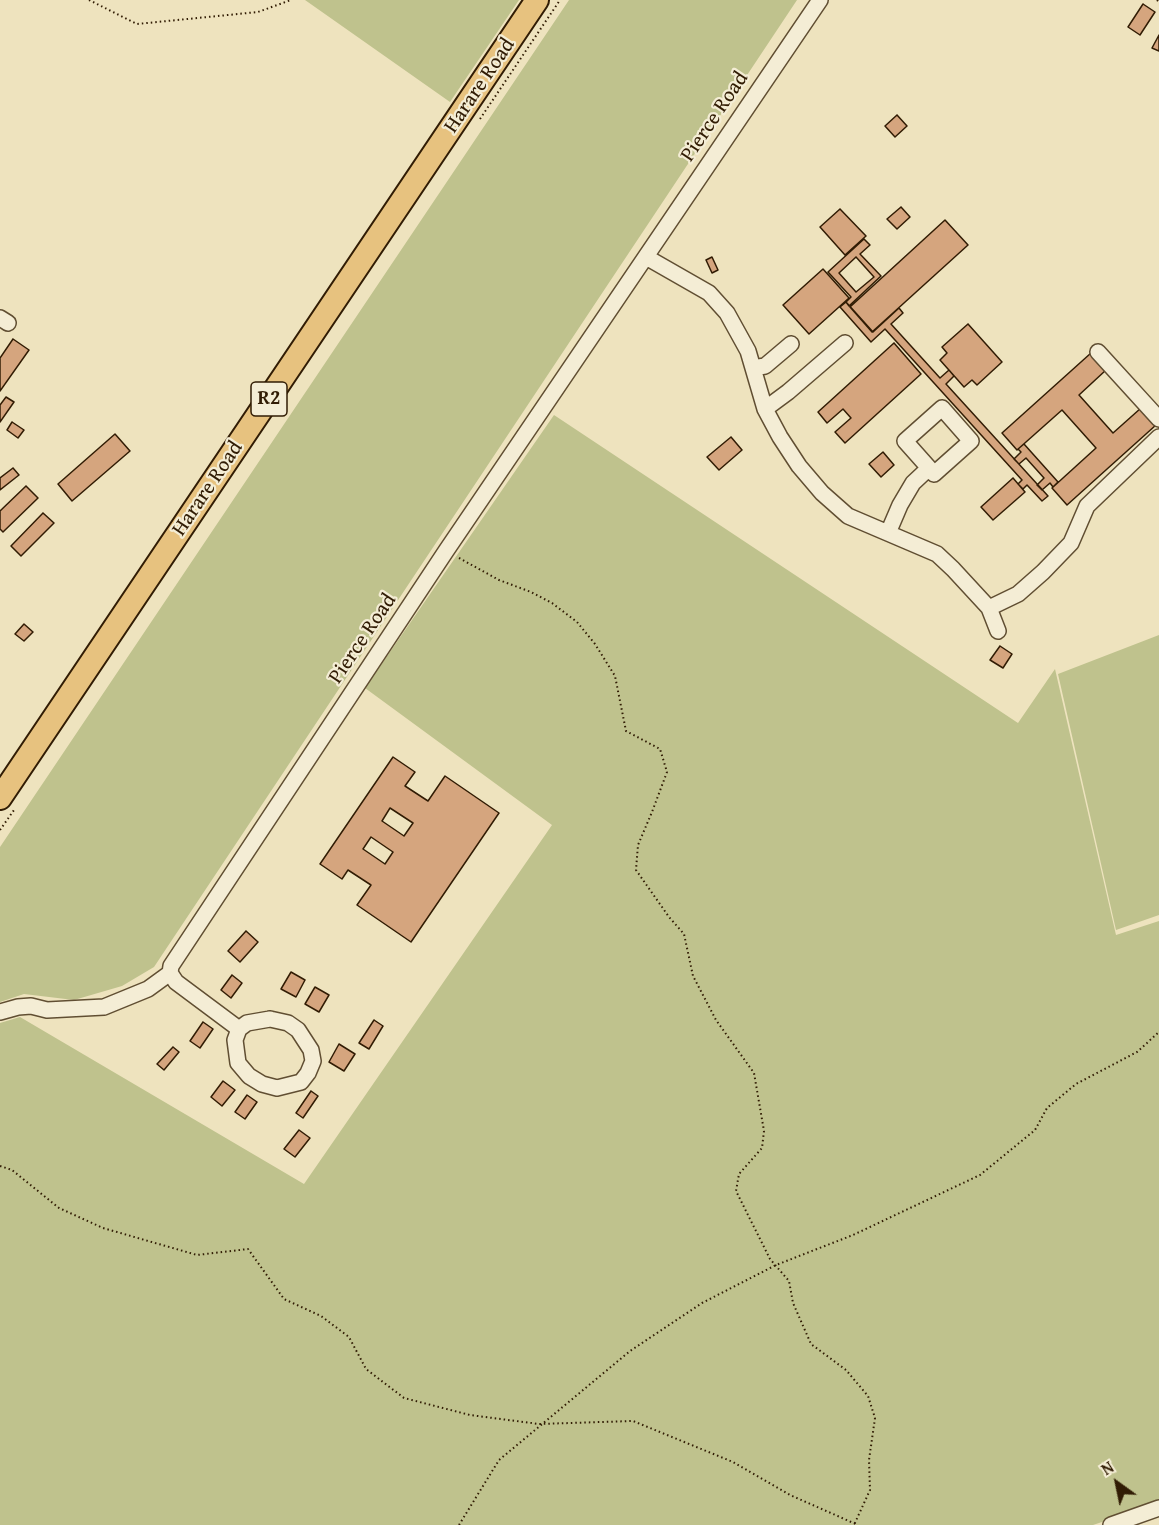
<!DOCTYPE html>
<style>
body{margin:0}
#map{position:relative;width:1159px;height:1525px;overflow:hidden;background:#eee3be;font-family:"Gentium Book Plus",serif}
canvas{display:block}
.north{position:absolute;left:1087px;top:1453px;width:60px;height:60px;-webkit-text-stroke:4px #f4edd5;paint-order:stroke;rotate:327deg;font-size:16px;font-weight:700;line-height:24px;text-align:center;color:#311c04}
.north::after{content:'';display:block;margin:auto;width:21px;height:27px;background:#311c04;clip-path:polygon(50% 0,100% 100%,50% 72%,0 100%)}
</style>
<div id="map">
<canvas width="1159" height="1525"></canvas>
<div class="north">N</div>
</div>
<script>
const ctx = document.querySelector('canvas').getContext('2d');
ctx.lineJoin = 'round';
function fillPath(path, color) { ctx.fillStyle = color; ctx.fill(path, 'evenodd'); }
const toPath = rows => new Path2D(rows.map(r => 'M' + r).join(''));
function stroke(path, color, width, dash) { ctx.strokeStyle = color; ctx.lineWidth = width; ctx.lineCap = dash ? 'butt' : 'round'; ctx.setLineDash(dash || []); ctx.stroke(path); }
function label(font, color, halo, rows, align = 'center') {
  ctx.font = font + ' "Gentium Book Plus",serif'; ctx.lineWidth = 4.5; ctx.setLineDash([]); ctx.textBaseline = 'middle'; ctx.strokeStyle = halo; ctx.fillStyle = color; for (const [text, x, y, turn = 0] of rows) {
    ctx.save(); ctx.translate(x, y); ctx.rotate((+turn || 0) * Math.PI / 180); ctx.textAlign = isNaN(turn) ? turn : align; if (halo) ctx.strokeText(text, 0, 0); ctx.fillText(text, 0, 0); ctx.restore();
  }
}
fillPath(toPath([
 [305,0,519,0,450,102],
 [569,0,797,0,154,967,122,986,74,1000,24,994,0,1002,0,847],
 [554,415,1018,723,1055,669,1116,935,1159,921,1159,1503,1093,1525,0,1525,0,1023,20,1017,304,1184,552,825,365,688],
 [1159,635,1159,915,1116,930,1058,674]
]), '#bfc28d');
const building = toPath([
 [1143,4,1155,12,1140,35,1128,27,1143,4],
 [1159,35,1159,51,1152,48,1159,35],
 [897,115,907,126,895,137,885,126,897,115],
 [901,207,910,217,897,229,887,219,901,207],
 [840,209,866,236,845,255,820,227,840,209],
 [945,220,968,245,872,332,850,307,945,220],
 [864,239,870,245,860,254,881,276,849,306,846,302,851,297,828,272,864,239],
 [856,257,874,277,856,292,839,273,856,257],
 [712,257,718,270,712,273,706,260,712,257],
 [823,269,849,298,809,334,783,305,823,269],
 [846,302,873,332,899,308,903,313,891,324,940,378,949,370,954,376,946,384,1048,496,1042,501,1027,485,1023,489,1018,484,1022,480,885,329,871,342,840,307,846,302],
 [968,324,1002,362,977,385,972,380,964,387,940,360,947,353,942,347,968,324],
 [13,339,29,350,0,391,0,358,13,339],
 [894,343,921,374,845,443,835,432,851,418,843,409,827,423,818,412,894,343],
 [1091,353,1106,370,1079,395,1113,433,1141,408,1156,425,1067,505,1052,488,1096,448,1062,410,1017,450,1002,433,1091,353],
 [6,397,14,402,0,422,0,405,6,397],
 [12,422,24,430,18,438,7,430,12,422],
 [115,434,130,451,72,501,58,484,115,434],
 [731,437,742,450,719,470,707,457,731,437],
 [1024,444,1058,482,1053,487,1050,483,1042,490,1037,485,1044,478,1026,458,1019,464,1014,459,1021,452,1018,449,1024,444],
 [883,452,894,465,881,477,869,464,883,452],
 [13,468,19,475,0,490,0,478,13,468],
 [1013,478,1025,492,993,520,981,507,1013,478],
 [26,486,38,498,3,532,0,529,0,511,26,486],
 [43,513,54,523,21,556,11,546,43,513],
 [24,624,33,632,24,641,15,634,24,624],
 [1000,646,1012,654,1003,668,990,660,1000,646],
 [393,757,415,772,405,786,428,801,445,776,499,813,411,942,357,905,371,885,348,870,342,879,320,864,393,757],
 [390,808,413,823,404,836,382,821,390,808],
 [371,837,393,852,385,864,363,849,371,837],
 [246,931,258,942,240,962,228,951,246,931],
 [291,972,305,980,296,997,281,989,291,972],
 [232,975,242,983,231,998,221,990,232,975],
 [315,987,329,995,319,1012,305,1004,315,987],
 [374,1020,383,1026,369,1049,359,1043,374,1020],
 [203,1022,213,1029,200,1048,190,1041,203,1022],
 [339,1044,355,1054,344,1071,329,1062,339,1044],
 [173,1047,179,1052,164,1070,157,1064,173,1047],
 [223,1081,235,1090,222,1106,211,1097,223,1081],
 [311,1091,318,1096,303,1118,296,1113,311,1091],
 [247,1095,257,1102,245,1119,235,1112,247,1095],
 [299,1130,310,1138,295,1157,284,1149,299,1130]
]);
fillPath(building, '#d5a57e');
stroke(building, '#311c04', 1.5);
const minor = toPath([
 [646,257,709,293,727,313,748,351,765,409,780,437,799,466,822,493,848,516,937,554,953,569,989,608,998,631],
 [0,318,8,323],
 [1098,352,1159,419],
 [753,368,765,366,791,344],
 [765,409,788,392,845,343],
 [888,533,900,505,913,483,929,468,905,441,942,408,971,441,934,474,929,468],
 [989,608,1018,594,1043,572,1071,543,1087,506,1159,437],
 [0,1012,18,1007,31,1006,47,1010,104,1007,148,989,170,973],
 [270,1019,288,1023,298,1030,311,1050,313,1061,308,1073,301,1082,277,1088,262,1084,249,1076,238,1063,235,1040,239,1029,247,1023,270,1019],
 [239,1029,176,982,170,973,171,966,446,551,820,0],
 [1111,1525,1159,1508]
]);
const highway = toPath([
 [0,798,537,0]
]);
stroke(minor, '#604e32', 18);
stroke(highway, '#311c04', 26);
stroke(toPath([
 [89,0,137,24,258,12,291,0],
 [1157,0,1159,2],
 [480,119,560,0],
 [459,558,499,580,531,592,552,603,577,622,595,644,615,676,626,731,660,749,667,772,652,812,638,845,636,870,669,917,684,934,693,976,716,1020,754,1073,764,1131,762,1148,739,1174,736,1191,770,1259,789,1281,793,1303,811,1344,846,1370,868,1396,875,1418,869,1460,870,1490,854,1525],
 [0,830,14,810],
 [0,1166,12,1170,59,1208,103,1228,197,1255,248,1249,284,1299,321,1316,349,1337,366,1369,404,1398,470,1415,539,1424,633,1421,733,1462,790,1495,858,1525],
 [459,1525,499,1460,630,1351,702,1303,776,1265,853,1235,980,1175,1035,1130,1047,1108,1076,1084,1137,1052,1159,1032]
]), '#311c04', 2, [1.5, 3]);
stroke(minor, '#f4edd5', 15);
stroke(highway, '#e7c27f', 22);
for (const [x, y, w] of [
 [269,399,36]
]) { const box = new Path2D(); box.roundRect(x - w / 2, y - 17, w, 34, 4.5); ctx.fillStyle = '#f4edd5'; ctx.fill(box); stroke(box, '#311c04', 1.5); }
label('bold 20px', '#311c04', null, [
 ["R2",269,399]
]);
label('21px', '#311c04', '#f4edd5', [
 ["Harare Road",480,86,-56],
 ["Pierce Road",715,117,-56],
 ["Harare Road",208,489,-56],
 ["Pierce Road",363,639,-56]
]);
</script>
